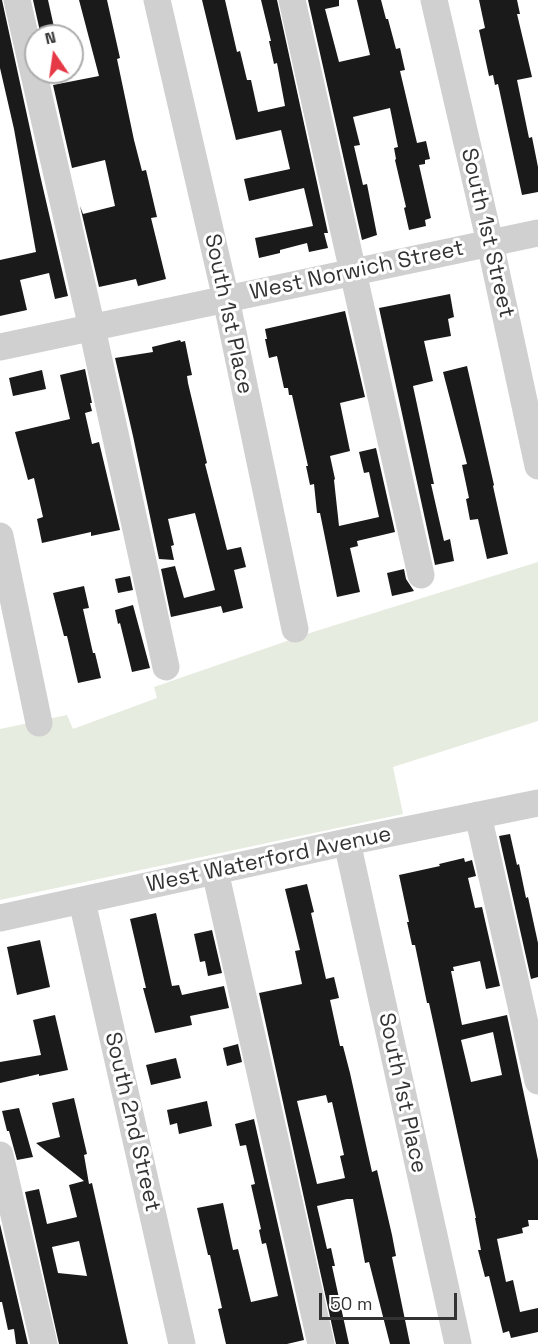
<!DOCTYPE html>
<style>
body{margin:0}
#map{position:relative;width:538px;height:1344px;overflow:hidden;background:#fff;font-family:"Space Grotesk",sans-serif}
canvas{display:block}
.north{position:absolute;left:24px;top:24px;width:60px;height:60px;box-sizing:border-box;background:#fff;border:2px solid #adadad;border-radius:50%;rotate:347deg;font-size:16px;font-weight:700;line-height:24px;text-align:center;color:#333}
.north::after{content:'';display:block;margin:auto;width:21px;height:27px;background:#e63946;clip-path:polygon(50% 0,100% 100%,50% 72%,0 100%)}
.scale{position:absolute;left:319px;top:1293px;width:138px;height:27px;box-sizing:border-box;border:3px solid #333;border-top:0;padding-left:8px;font-size:18px;line-height:21px;white-space:nowrap;color:#333;-webkit-text-stroke:4px #fff;paint-order:stroke}
</style>
<div id="map">
<canvas width="538" height="1344"></canvas>
<div class="north">N</div>
<div class="scale">50 m</div>
</div>
<script>
const ctx = document.querySelector('canvas').getContext('2d');
ctx.lineJoin = 'round';
function fillPath(path, color) { ctx.fillStyle = color; ctx.fill(path, 'evenodd'); }
const toPath = rows => new Path2D(rows.map(r => 'M' + r).join(''));
function stroke(path, color, width, dash) { ctx.strokeStyle = color; ctx.lineWidth = width; ctx.lineCap = dash ? 'butt' : 'round'; ctx.setLineDash(dash || []); ctx.stroke(path); }
function label(font, color, halo, rows, align = 'center') {
  ctx.font = font + ' "Space Grotesk",sans-serif'; ctx.lineWidth = 6; ctx.setLineDash([]); ctx.textBaseline = 'middle'; ctx.strokeStyle = halo; ctx.fillStyle = color; for (const [text, x, y, turn = 0] of rows) {
    ctx.save(); ctx.translate(x, y); ctx.rotate((+turn || 0) * Math.PI / 180); ctx.textAlign = isNaN(turn) ? turn : align; if (halo) ctx.strokeText(text, 0, 0); ctx.fillText(text, 0, 0); ctx.restore();
  }
}
fillPath(toPath([
 [538,562,538,721,393,767,403,814,0,900,0,729,67,715,73,729,157,698,154,687,313,632]
]), '#e6ecdf');
fillPath(toPath([
 [0,0,2,0,40,175,68,296,55,299,49,273,20,280,27,310,0,316,0,260,36,252,14,129,0,68],
 [33,0,48,0,56,36,41,36],
 [79,0,107,0,120,58,117,59,134,140,142,171,146,170,157,217,151,218,166,279,138,286,136,279,99,287,80,206,83,214,115,206,105,160,72,168,53,85,99,76],
 [202,0,225,0,237,52,240,51,247,80,251,80,258,112,285,106,277,63,274,64,269,41,271,41,261,0,277,0,328,233,324,233,328,248,309,252,307,243,280,250,280,253,259,258,255,238,313,226,304,188,249,201,244,179,290,169,281,130,236,140],
 [308,0,339,0,339,6,325,9,339,62,370,55,357,0,381,0,386,19,388,19,396,49,400,48,405,70,400,71,417,143,426,141,430,159,425,160,425,164,419,165,431,218,425,220,426,226,409,230,404,208,406,207,395,160,396,159,394,148,398,147,390,108,353,117,360,145,354,146,363,185,367,184,377,235,362,240],
 [479,0,517,0,520,14,517,14,532,77,517,80,529,138,532,137,538,167,538,192,522,195,498,84,495,85,493,75,489,76,479,30,485,28],
 [450,294,454,317,448,319,451,336,424,341,433,381,413,386,434,484,431,484,444,541,450,539,454,561,435,565,379,308],
 [345,311,365,397,340,403,350,451,330,456,335,479,334,480,339,526,379,517,369,472,364,473,359,452,376,448,395,532,357,541,358,546,350,548,360,592,337,597,320,513,317,513,314,484,310,485,306,466,308,466,292,395,289,395,288,388,284,388,277,356,269,358,265,339,267,339,265,329],
 [180,340,181,342,185,341,188,356,192,375,187,376,188,383,207,463,205,464,227,550,241,547,246,567,234,570,243,608,223,613,221,606,171,617,161,569,175,566,184,598,215,590,195,513,168,519,174,545,171,546,174,560,159,559,133,436,115,358,153,352,152,347],
 [467,366,494,485,493,486,508,554,487,559,478,519,470,520,466,499,469,498,462,465,467,464,443,372],
 [85,369,92,403,90,403,92,411,85,413,92,444,99,442,120,530,91,536,91,532,42,543,37,519,43,517,34,478,28,480,15,432,70,419,60,375],
 [42,370,46,389,13,396,9,378],
 [404,569,406,579,414,591,392,596,387,573],
 [130,576,133,590,118,593,115,579],
 [84,586,89,608,83,609,93,653,95,653,101,678,78,683,67,636,64,636,53,593],
 [133,605,150,668,132,672,120,623,118,624,115,610],
 [510,834,517,865,519,864,526,898,528,897,538,943,538,977,531,979,499,836],
 [464,858,465,862,472,860,476,876,468,878,475,908,482,907,500,986,486,989,480,961,453,967,454,971,451,971,462,1025,507,1015,538,1160,538,1220,528,1220,529,1226,522,1228,523,1233,497,1239,506,1282,513,1280,520,1312,538,1308,538,1332,511,1338,509,1331,503,1333,489,1276,485,1277,478,1250,481,1250,475,1218,476,1218,429,1003,427,1003,415,945,412,945,407,922,409,922,399,875,440,866,439,864],
 [493,1032,502,1075,471,1082,461,1040],
 [307,884,314,912,311,913,326,979,334,977,339,998,330,1000,340,1046,343,1046,350,1073,372,1172,377,1170,392,1235,396,1256,392,1257,410,1344,390,1344,369,1262,365,1263,353,1199,347,1199,317,1206,327,1249,331,1248,335,1266,332,1266,349,1344,336,1344,259,993,302,984,295,951,300,950,285,889],
 [326,1095,328,1103,332,1102,344,1155,340,1156,345,1178,317,1184,297,1101],
 [156,913,172,986,179,985,182,995,224,986,229,1008,190,1016,192,1025,155,1033,143,988,146,988,130,919],
 [212,930,222,973,208,976,205,961,200,962,194,934],
 [40,940,50,987,17,995,7,947],
 [55,1015,68,1070,39,1076,39,1074,0,1083,0,1062,41,1055,33,1020],
 [238,1044,242,1062,227,1066,223,1048],
 [176,1058,181,1078,151,1085,146,1065],
 [74,1098,87,1154,84,1155,89,1184,92,1183,128,1344,59,1344,25,1192,39,1189,47,1224,77,1217,69,1185,84,1181,36,1143,60,1137,52,1103],
 [79,1241,87,1276,58,1273,52,1247],
 [207,1101,212,1126,179,1134,177,1123,170,1125,167,1110],
 [19,1108,33,1157,17,1160,9,1131,7,1131,2,1111],
 [254,1119,304,1340,287,1344,226,1344,218,1309,222,1308,210,1255,208,1255,197,1208,223,1203,233,1250,238,1249,251,1302,278,1296,266,1243,262,1244,259,1230,261,1229,251,1185,255,1184,246,1145,240,1146,235,1124],
 [0,1224,28,1344,16,1344,14,1329,8,1330,2,1302,0,1302]
]), '#1a1a1a');
stroke(toPath([
 [17,0,92,328,166,667],
 [157,0,226,299,295,629],
 [292,0,421,575],
 [434,0,490,243,538,466],
 [0,347,538,233],
 [0,536,39,723],
 [478,815,538,1081],
 [347,842,458,1344],
 [215,871,321,1344],
 [82,901,182,1344],
 [0,918,347,842,538,803],
 [0,1155,44,1344]
]), '#d0d0d0', 27);
label('22px', '#333', '#fff', [
 ["South 1st Street",487,233,77],
 ["West Norwich Street",357,271,-12],
 ["South 1st Place",228,314,78],
 ["West Waterford Avenue",269,860,-12],
 ["South 1st Place",402,1093,78],
 ["South 2nd Street",132,1122,77]
]);
</script>
